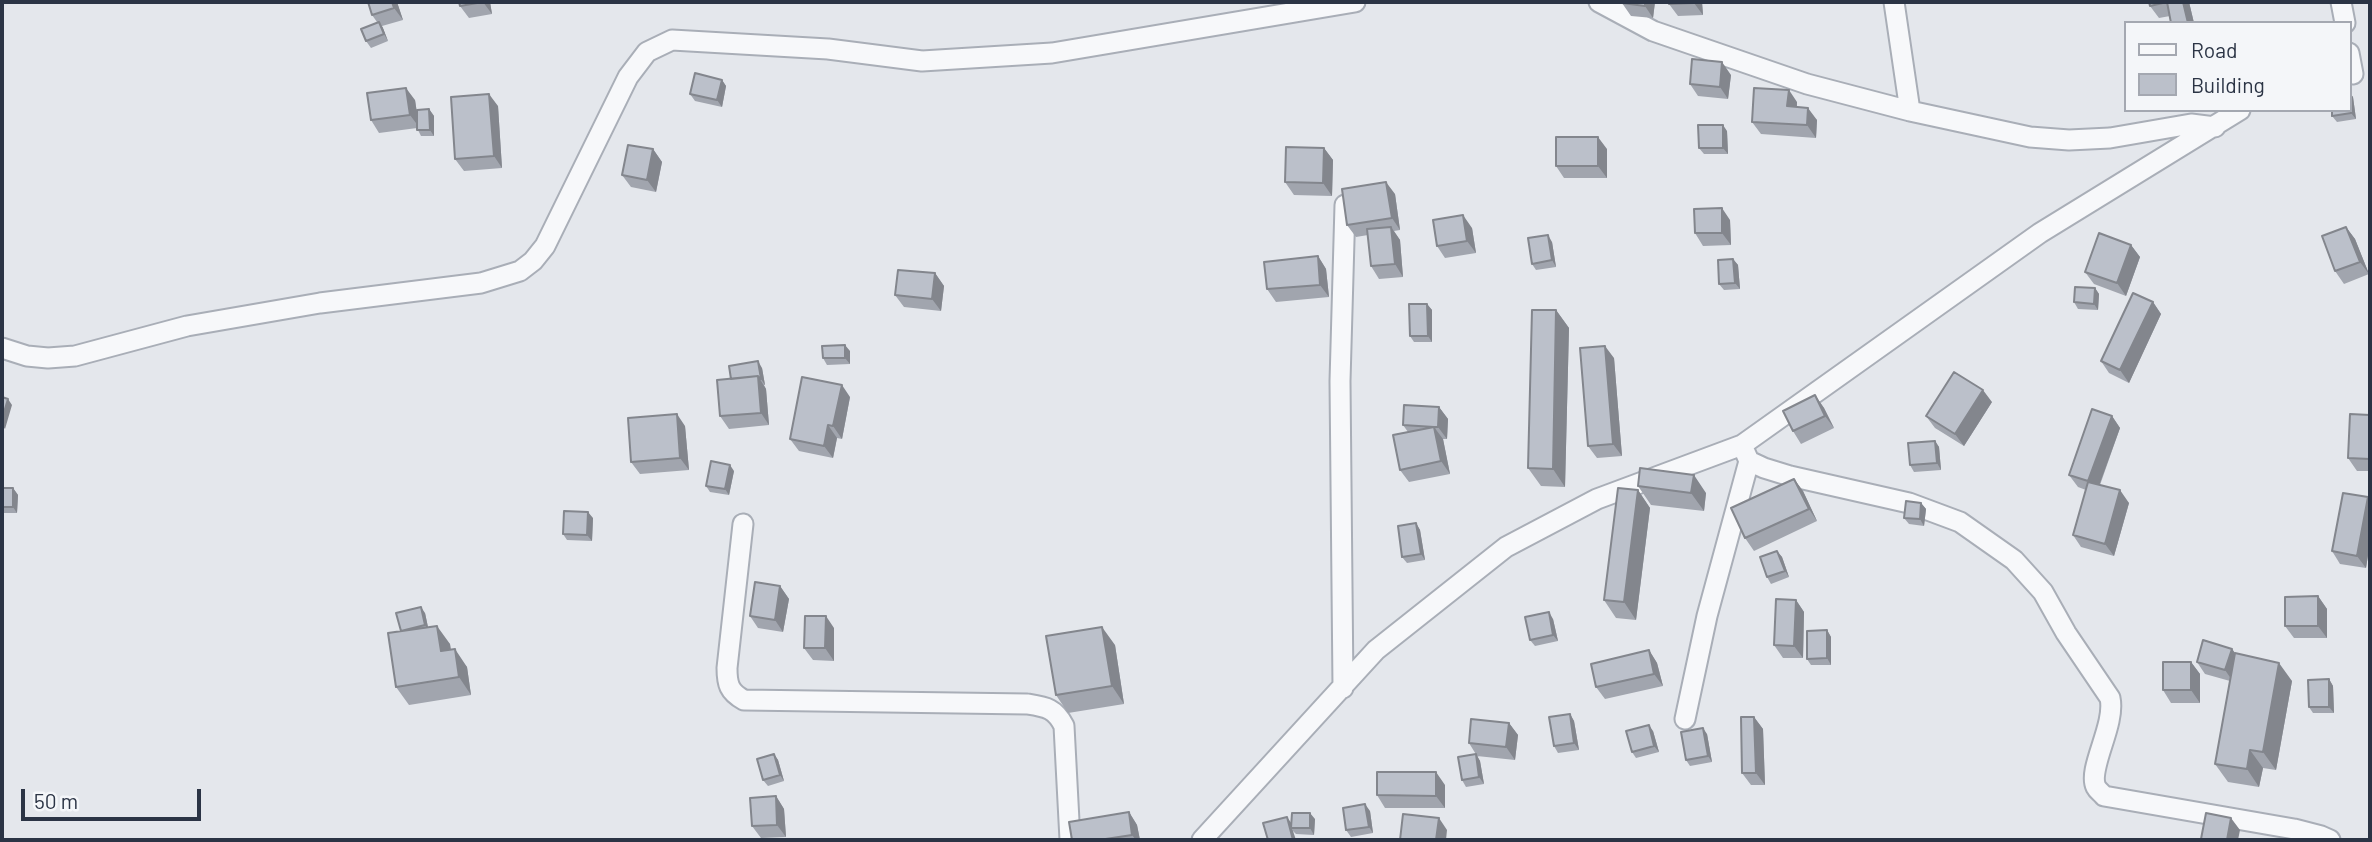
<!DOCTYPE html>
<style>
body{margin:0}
#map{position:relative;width:2372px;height:842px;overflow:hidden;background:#e4e7ec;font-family:Barlow,sans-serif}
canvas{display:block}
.frame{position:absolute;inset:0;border:4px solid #2b3445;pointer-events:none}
.legend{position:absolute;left:2124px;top:21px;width:228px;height:91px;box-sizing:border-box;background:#f4f6f9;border:2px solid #a4a8b1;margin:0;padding:9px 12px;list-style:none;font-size:21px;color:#2b3445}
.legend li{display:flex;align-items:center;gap:14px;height:35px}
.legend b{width:35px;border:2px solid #a4a8b1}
.scale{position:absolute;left:21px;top:789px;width:180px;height:32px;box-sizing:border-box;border:4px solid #2b3445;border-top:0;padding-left:9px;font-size:21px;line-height:24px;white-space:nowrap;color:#2b3445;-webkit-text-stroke:5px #f4f6f9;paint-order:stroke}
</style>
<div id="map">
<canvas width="2372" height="842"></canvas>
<div class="frame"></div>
<ul class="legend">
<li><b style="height:9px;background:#f7f8fa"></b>Road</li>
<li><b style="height:19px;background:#bbc0ca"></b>Building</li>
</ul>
<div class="scale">50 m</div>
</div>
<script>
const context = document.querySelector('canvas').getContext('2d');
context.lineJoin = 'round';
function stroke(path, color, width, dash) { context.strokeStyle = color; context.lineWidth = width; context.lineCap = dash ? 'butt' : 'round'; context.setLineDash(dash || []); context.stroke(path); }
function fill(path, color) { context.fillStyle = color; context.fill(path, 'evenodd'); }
const minor = new Path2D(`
 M1599 2 1653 31 1807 84 1910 111 2030 137 2069 140 2110 138 2191 124 2215 127
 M1894 2 1910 111
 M2341 2 2345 23
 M2349 53 2353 74
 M2 348 27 356 48 358 75 356 187 326 320 303 481 283 520 271 533 261 545 246 628 77 647 52 672 40 828 49 922 61 1052 53 1355 2
 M1742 445 1749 461 1764 468 1790 476 1909 503 1960 522 2014 560 2043 592 2066 633 2110 698C2116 725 2087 769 2096 787 2098 791 2102 793 2104 796L2294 829 2321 836 2330 840
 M743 524 727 668C727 684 729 692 744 700L1027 704C1046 707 1055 708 1064 726L1070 840
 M1343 688 1340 381 1345 205
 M1685 719 1707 616 1749 461
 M1202 840 1376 650 1506 547 1597 499 1742 445 2040 233 2240 110`);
const wall = new Path2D(`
 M368 2H397L403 20 382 26 388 41 371 48 366 41 377 22 372 15Z
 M459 2H490L492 14 469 18 460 6Z
 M1655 2 1653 18 1631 16 1622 3Z
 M1702 2 1703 15 1678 16 1669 4Z
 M2149 2H2189L2194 23H2171L2170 16 2159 18 2150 6Z
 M1731 75 1728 99 1698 96 1690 84Z
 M722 80 726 86 722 107 695 101 690 94Z
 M2349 92 2353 97 2356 119 2337 122 2332 116Z
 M415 100 417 113 429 109 434 116V136H421L417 128 379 133 371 120Z
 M1797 102V107L1817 120 1816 138 1761 134 1752 122Z
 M498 106 502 168 464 171 455 159Z
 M1727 131 1728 154H1704L1699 148Z
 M1324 148 1333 160 1332 196 1294 195 1285 182Z
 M653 149 662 162 656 192 631 187 622 175Z
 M1607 149V178H1564L1556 166Z
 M1395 194 1400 230 1394 231 1400 240 1403 277 1379 279 1371 266 1368 235 1356 237 1347 225Z
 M1730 220 1731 245 1703 246 1695 233Z
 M2346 227 2355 239 2369 274 2344 284 2335 271Z
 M1472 228 1476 253 1445 258 1437 246Z
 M1552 242 1556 267 1536 270 1532 264Z
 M2131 245 2140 257 2126 296 2094 284 2085 272Z
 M1318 256 1326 269 1329 297 1276 302 1267 289Z
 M1733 259 1738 265 1740 289 1724 290 1719 284Z
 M935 273 944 286 941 311 904 307 895 295Z
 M2095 288 2099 294 2098 310 2078 309 2074 302Z
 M2153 302 2161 314 2129 383 2109 373 2101 361Z
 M1427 304 1432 310V342H1414L1410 336Z
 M1556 310 1569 328 1565 487 1541 486 1528 468Z
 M850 351V364L827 365 823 358Z
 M1614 358 1622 456 1597 458 1588 446Z
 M762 368 765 385H764L766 389 769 425 729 429 720 416 731 379Z
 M1815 395 1824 408 1834 428 1801 444 1793 431Z
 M850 397 842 439 837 438 833 458 799 451 790 439Z
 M1992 402 1964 446 1935 428 1926 416Z
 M1439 407 1448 419 1447 439H1443L1450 474 1409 482 1400 470 1408 432 1403 425Z
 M2370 415V471H2357L2348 458Z
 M2112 416 2120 428 2100 485 2129 503 2114 556 2081 547 2073 535 2086 490 2078 487 2069 475Z
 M685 426 689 470 640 474 631 462Z
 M1935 441 1939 447 1941 470 1914 472 1910 465Z
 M734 471 729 495 710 492 706 486Z
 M1794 479 1803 491 1817 521 1754 551 1745 538Z
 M1638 486 1706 493 1704 511 1651 505Z
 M2 488H13L18 495 17 513H4L2 510Z
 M1638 490 1650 508 1636 620 1616 618 1604 600Z
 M2368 497 2370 501V543L2366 568 2340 564 2332 551Z
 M1921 503 1926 509 1924 526 1909 524 1904 518Z
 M593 518 592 541 567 540 563 534Z
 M1416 523 1420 530 1425 560 1407 563 1402 557Z
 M1777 551 1782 557 1789 577 1771 584 1767 577Z
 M780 586 789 599 783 632 758 628 750 616Z
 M2318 596 2327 609V638H2294L2285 626Z
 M1796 600 1804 612 1803 658H1783L1774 645Z
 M425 613 428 627 450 644 451 650 467 667 471 695 409 705 396 687 401 631Z
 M1553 619 1558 641 1535 646 1530 640Z
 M834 628V661L813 660 804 648Z
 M1827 630 1831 637V665H1811L1807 659Z
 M1115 645 1124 704 1068 713 1056 695Z
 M2232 649 2235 653 2292 681 2276 770 2263 768 2259 787 2228 782 2215 764 2230 681 2205 674 2197 662Z
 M1649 650 1657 663 1663 686 1605 699 1596 687Z
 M2191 662 2200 674V703H2171L2163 690Z
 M2329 679 2333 686 2334 713H2313L2309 707Z
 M1570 714 1574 721 1579 750 1558 753 1554 746Z
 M1754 717 1763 729 1765 785H1751L1742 773Z
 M1509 723 1518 735 1515 760 1477 756 1469 743Z
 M1653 731 1659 752 1636 758 1632 752Z
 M1707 734 1712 762 1690 766 1686 760Z
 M774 754 778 760 784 781 768 786 763 780Z
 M1476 754 1480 761 1484 784 1466 787 1462 780Z
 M1445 785V808H1385L1377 795Z
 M776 796 784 809 786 837 761 838 752 826Z
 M1370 811 1373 833 1351 837 1346 830Z
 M1129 812 1137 825 1140 840H1072Z
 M1315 819 1314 835 1296 834 1293 831 1268 840 1291 823Z`);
const shadedWall = new Path2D(`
 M392 2H397L403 20 394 8Z
 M483 2H490L492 14Z
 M1645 2H1655L1653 18 1645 6Z
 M1694 2H1702L1703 15 1694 3Z
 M2183 2H2189L2194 23H2188Z
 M379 22 383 28 388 41 384 34Z
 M1722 62 1731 75 1728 99 1720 87Z
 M722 80 726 86 722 107 717 100Z
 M406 88 415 100 419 127 410 115Z
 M1789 90 1797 102 1796 119 1787 106Z
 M2349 92 2353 97 2356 119 2351 113Z
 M489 94 498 106 502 168 494 156Z
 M1808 108 1817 120 1816 138 1807 125Z
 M429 109 434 116V136L430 130Z
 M1723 125 1727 131 1728 154 1723 148Z
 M1598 137 1607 149V178L1598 166Z
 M1324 148 1333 160 1332 196 1323 183Z
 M653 149 662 162 656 192 647 180Z
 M1386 182 1395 194 1400 230 1392 218Z
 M1722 208 1730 220 1731 245 1722 233Z
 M1463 215 1472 228 1476 253 1467 241Z
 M1391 227 1400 240 1403 277 1395 264Z
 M2346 227 2355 239 2369 274 2360 262Z
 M1548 235 1552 242 1556 267 1552 260Z
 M2131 245 2140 257 2126 296 2117 283Z
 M1318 256 1326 269 1329 297 1320 285Z
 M1733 259 1738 265 1740 289 1735 283Z
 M935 273 944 286 941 311 932 299Z
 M2095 288 2099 294 2098 310 2094 304Z
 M2153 302 2161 314 2129 383 2120 370Z
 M1427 304 1432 310V342L1428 336Z
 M1556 310 1569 328 1565 487 1553 469Z
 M845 345 850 351V364L845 358Z
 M1605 346 1614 358 1622 456 1613 444Z
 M758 361 762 368 765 385 761 379Z
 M758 376 766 389 769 425 761 413Z
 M842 385 850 397 842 439 833 426Z
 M1983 390 1992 402 1964 446 1955 434Z
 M1815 395 1824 408 1834 428 1825 416Z
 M8 399 12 405 5 429 2 425V419Z
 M1439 407 1448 419 1447 439 1438 427Z
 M677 414 685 426 689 470 680 458Z
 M2112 416 2120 428 2096 494 2088 481Z
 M828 425 837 438 833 458 824 446Z
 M1434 427 1443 439 1450 474 1441 461Z
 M1935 441 1939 447 1941 470 1937 463Z
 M730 465 734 471 729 495 725 489Z
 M1694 475 1706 493 1704 511 1691 493Z
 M1794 479 1803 491 1817 521 1809 509Z
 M13 488 18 495 17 513 13 507Z
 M1638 490 1650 508 1636 620 1624 602Z
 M2120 490 2129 503 2114 556 2105 544Z
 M2368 497 2370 501V543L2366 568 2357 556Z
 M1921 503 1926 509 1924 526 1920 519Z
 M588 512 593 518 592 541 587 535Z
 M1416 523 1420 530 1425 560 1421 554Z
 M1777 551 1782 557 1789 577 1785 571Z
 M780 586 789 599 783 632 775 620Z
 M2318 596 2327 609V638L2318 626Z
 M1796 600 1804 612 1803 658 1794 646Z
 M421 607 425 613 429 632 425 625Z
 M1549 612 1553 619 1558 641 1553 635Z
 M826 616 834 628V661L825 648Z
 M437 626 450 644 453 669 441 651Z
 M1102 627 1115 645 1124 704 1112 686Z
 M1827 630 1831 637V665L1827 658Z
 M455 649 467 667 471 695 459 677Z
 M2232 649 2241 661 2234 683 2225 670Z
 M1649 650 1657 663 1663 686 1654 674Z
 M2191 662 2200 674V703L2191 690Z
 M2279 663 2292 681 2276 770 2263 752Z
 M2329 679 2333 686 2334 713 2329 707Z
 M1570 714 1574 721 1579 750 1574 743Z
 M1754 717 1763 729 1765 785 1756 773Z
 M1509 723 1518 735 1515 760 1506 747Z
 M1649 725 1653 731 1659 752 1654 746Z
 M1703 728 1707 734 1712 762 1708 756Z
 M2250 750 2263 768 2259 787 2247 769Z
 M774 754 778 760 784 781 780 775Z
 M1476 754 1480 761 1484 784 1479 777Z
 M1436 772 1445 785V808L1436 796Z
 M776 796 784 809 786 837 777 825Z
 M1365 804 1370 811 1373 833 1369 827Z
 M1129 812 1137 825 1140 840H1136L1132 835Z
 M1310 813 1315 819 1314 835 1310 828Z
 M1287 817 1292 824 1291 828 1293 831 1296 840H1293Z
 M1439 818 1447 830 1446 840H1436Z
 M2231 818 2240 830 2238 840H2227Z`);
const building = new Path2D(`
 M368 2H392L394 8 372 15Z
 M459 2H483L460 6Z
 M1622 2H1645V6L1622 3Z
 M1669 2H1694V3L1669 4Z
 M2149 2H2183L2188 23H2171L2167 2 2150 6Z
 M379 22 384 34 366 41 361 29Z
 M1692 59 1722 62 1720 87 1690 84Z
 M695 73 722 80 717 100 690 94Z
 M406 88 410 115 371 120 367 93Z
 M1754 88 1789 90 1787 106 1808 108 1807 125 1752 122Z
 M489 94 494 156 455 159 451 97Z
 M2349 96 2351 113 2332 116V110H2349Z
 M429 109 430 130H417V110Z
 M1698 125H1723V148H1699Z
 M1556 137H1598V166H1556Z
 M628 145 653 149 647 180 622 175Z
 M1286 147 1324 148 1323 183 1285 182Z
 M1386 182 1392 218 1347 225 1342 189Z
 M1722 208V233H1695L1694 209Z
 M1463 215 1467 241 1437 246 1433 220Z
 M1391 227 1395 264 1371 266 1367 229Z
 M2346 227 2360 262 2335 271 2322 236Z
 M2099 233 2131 245 2117 283 2085 272Z
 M1548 235 1552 260 1532 264 1528 238Z
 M1318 256 1320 285 1267 289 1264 262Z
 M1733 259 1735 283 1719 284 1718 260Z
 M898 270 935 273 932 299 895 295Z
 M2075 287 2095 288 2094 304 2074 302Z
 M2133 293 2153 302 2120 370 2101 361Z
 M1409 304H1427L1428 336H1410Z
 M1532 310H1556L1553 469 1528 468Z
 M845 345V358H823L822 346Z
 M1605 346 1613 444 1588 446 1580 348Z
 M758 361 761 379H760L758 376 731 379 729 366Z
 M1954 372 1983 390 1955 434 1926 416Z
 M758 376 761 413 720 416 717 380Z
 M802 377 842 385 833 426 828 425 824 446 790 439Z
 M1815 395 1825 416 1793 431 1783 411Z
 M2 397 8 399 2 419Z
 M1404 405 1439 407 1438 427H1434L1441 461 1400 470 1393 435 1434 427 1403 425Z
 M2092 409 2112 416 2088 481 2069 475Z
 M677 414 680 458 631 462 628 418Z
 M2350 414 2370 415V459L2348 458Z
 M1935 441 1937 463 1910 465 1908 443Z
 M711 461 730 465 725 489 706 486Z
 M1640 468 1694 475 1691 493 1638 486Z
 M1794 479 1809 509 1745 538 1731 508Z
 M2088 482 2120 490 2105 544 2073 535Z
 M2 488H13V507H2Z
 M1618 488 1638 490 1624 602 1604 600Z
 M2343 493 2368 497 2357 556 2332 551Z
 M1906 501 1921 503 1920 519 1904 518Z
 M564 511 588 512 587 535 563 534Z
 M1416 523 1421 554 1402 557 1398 526Z
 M1777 551 1785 571 1767 577 1760 557Z
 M755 582 780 586 775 620 750 616Z
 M2318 596V626H2285V597Z
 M1776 599 1796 600 1794 646 1774 645Z
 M421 607 425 625 401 631 396 613Z
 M1549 612 1553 635 1530 640 1525 617Z
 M805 616H826L825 648H804Z
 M437 626 441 651 455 649 459 677 396 687 388 633Z
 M1102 627 1112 686 1056 695 1046 636Z
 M1827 630V658L1807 659V631Z
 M2203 640 2232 649 2225 670 2197 662Z
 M1649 650 1654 674 1596 687 1591 664Z
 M2235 653 2279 663 2263 752 2250 750 2247 769 2215 764Z
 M2163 662H2191V690H2163Z
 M2329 679V707H2309L2308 680Z
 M1570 714 1574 743 1554 746 1549 717Z
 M1741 717H1754L1756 773H1742Z
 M1471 719 1509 723 1506 747 1469 743Z
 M1649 725 1654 746 1632 752 1626 731Z
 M1703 728 1708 756 1686 760 1681 732Z
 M774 754 780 775 763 780 757 759Z
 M1476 754 1479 777 1462 780 1458 757Z
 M1377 772H1436V796L1377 795Z
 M776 796 777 825 752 826 750 798Z
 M1365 804 1369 827 1346 830 1343 808Z
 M1129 812 1132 835 1099 840H1072L1069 822Z
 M1292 813H1310V828H1291Z
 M2206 813 2231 818 2227 840H2208L2201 839Z
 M1403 814 1439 818 1436 840H1400Z
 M1287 817 1293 840H1268L1263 823Z`);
stroke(minor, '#a9aeb7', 23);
stroke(minor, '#f7f8fa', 19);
fill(wall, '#a1a5ae');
fill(shadedWall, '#83868d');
fill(building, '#bbc0ca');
stroke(building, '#83868d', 2);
</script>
